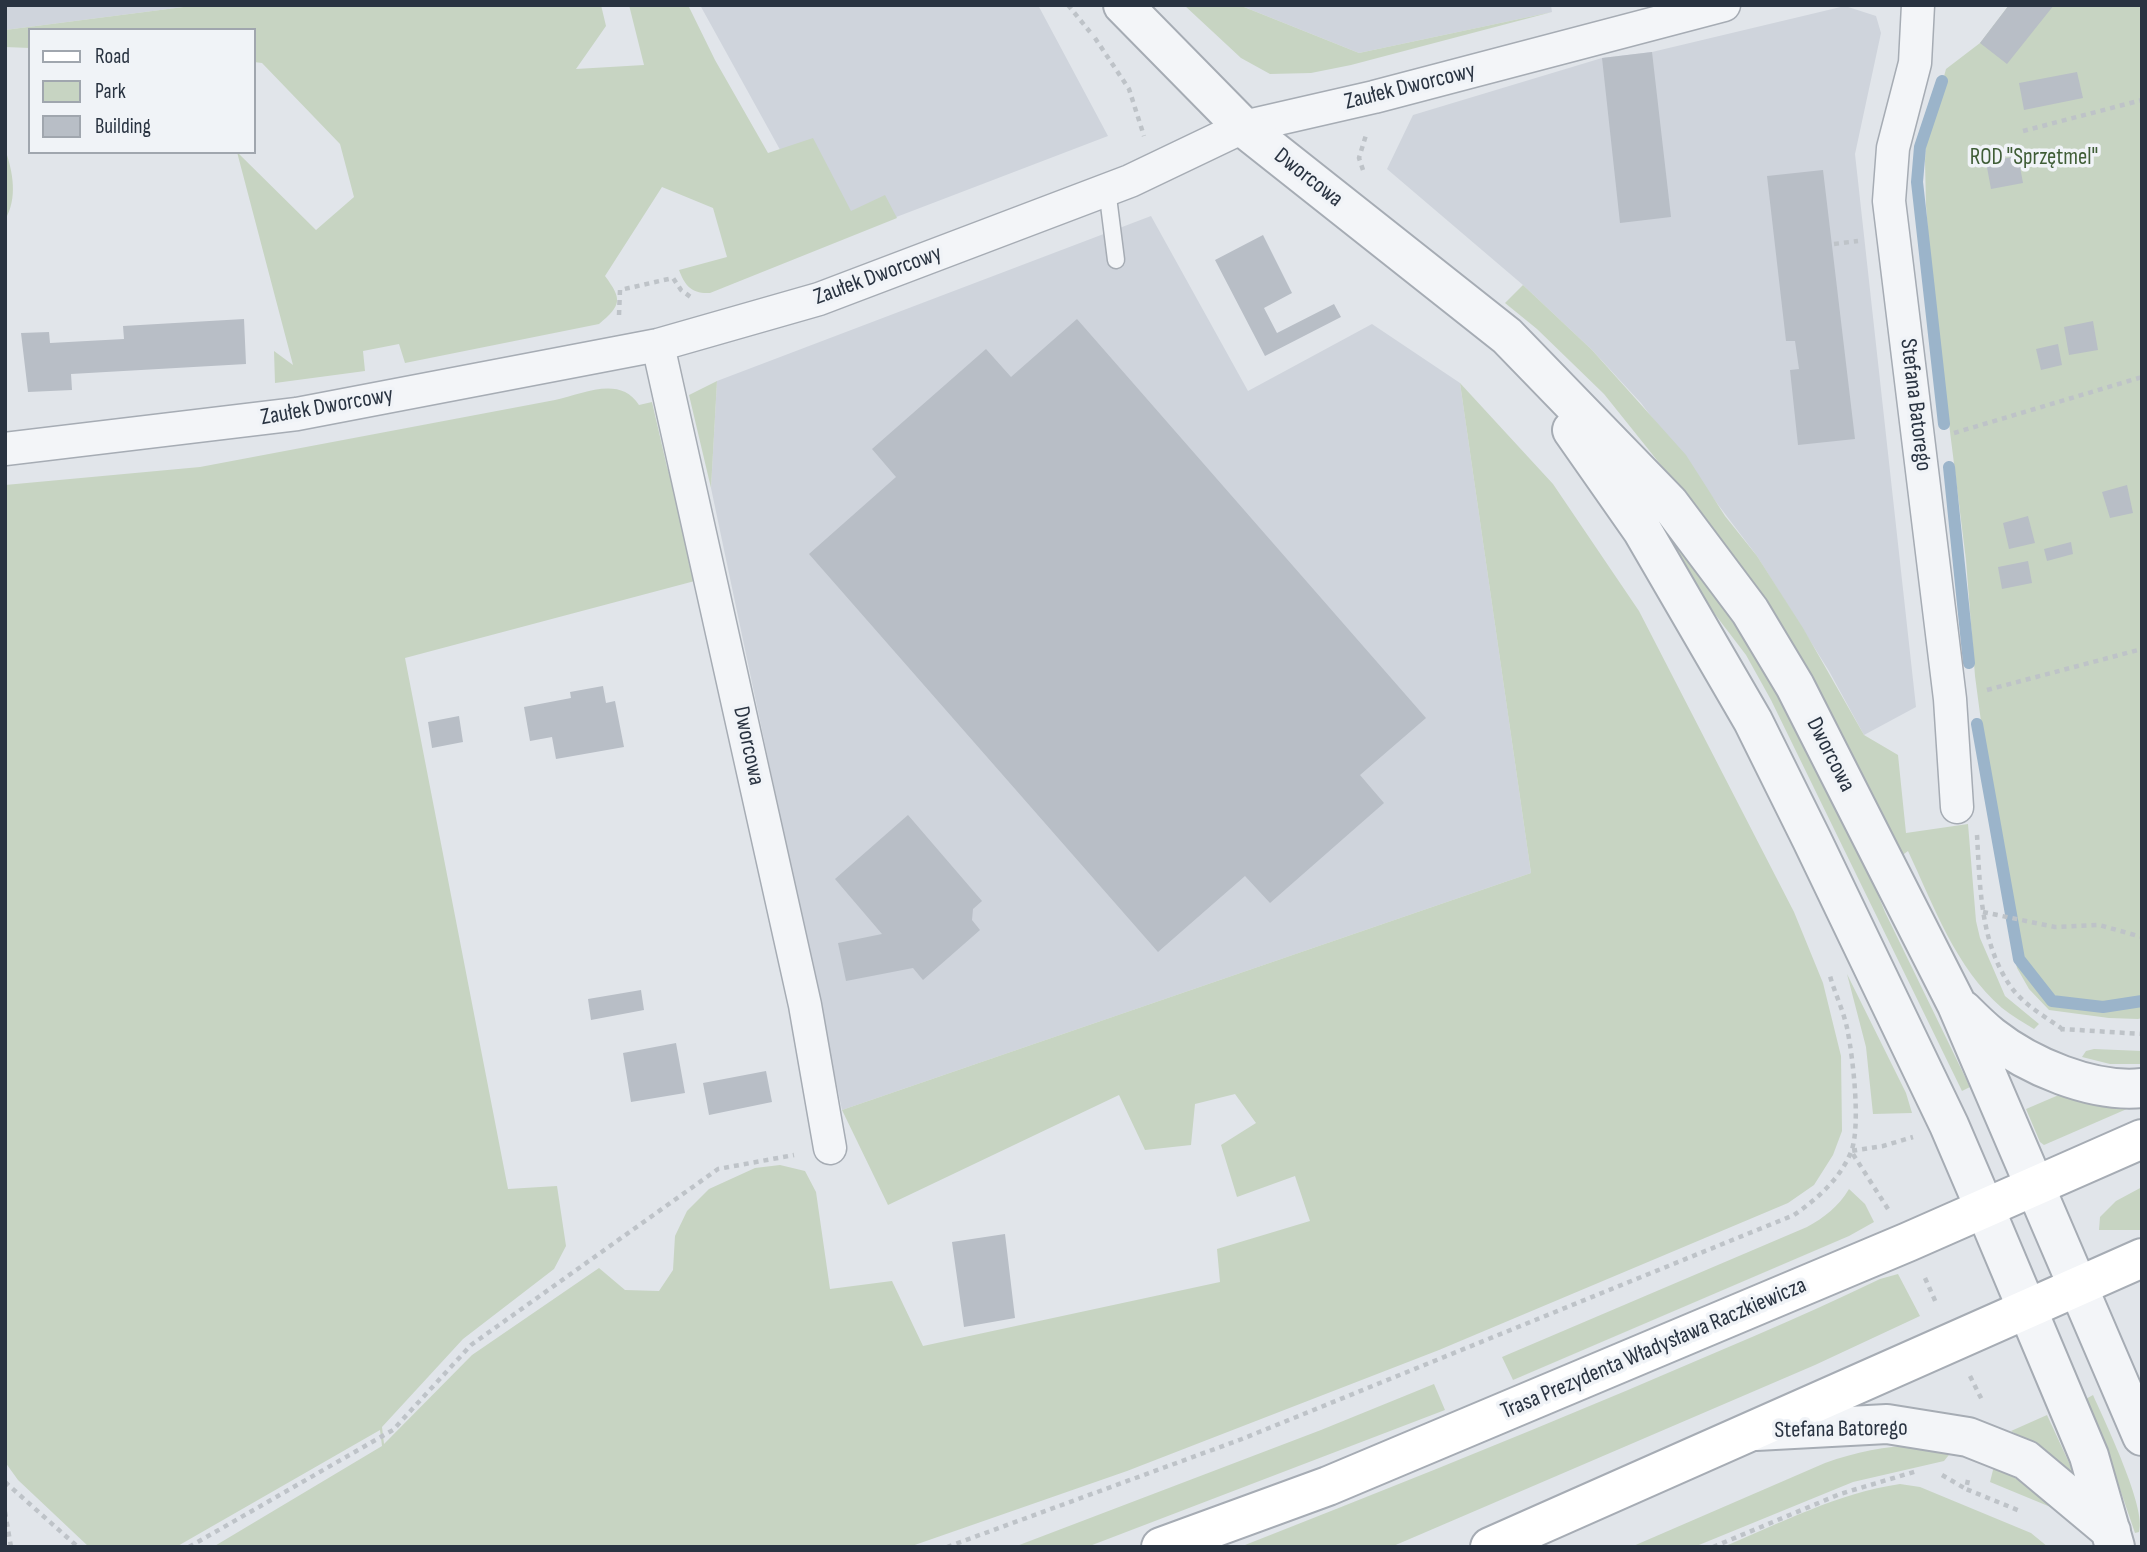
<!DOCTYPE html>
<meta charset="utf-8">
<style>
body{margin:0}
#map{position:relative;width:2147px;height:1552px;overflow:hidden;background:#e1e5ea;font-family:"Sofia Sans Condensed",sans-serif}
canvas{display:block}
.frame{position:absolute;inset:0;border:7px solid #293341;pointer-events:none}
.legend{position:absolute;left:28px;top:28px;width:228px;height:126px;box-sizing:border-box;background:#f0f3f7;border:2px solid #a0a6ae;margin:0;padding:9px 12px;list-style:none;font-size:21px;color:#293341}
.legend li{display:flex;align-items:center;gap:14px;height:35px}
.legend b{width:35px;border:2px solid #a0a6ae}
</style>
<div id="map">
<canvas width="2147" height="1552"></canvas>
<div class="frame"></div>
<ul class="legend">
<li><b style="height:9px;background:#fff"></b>Road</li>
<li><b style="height:19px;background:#c7d4c2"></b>Park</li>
<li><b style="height:19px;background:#b8bec6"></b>Building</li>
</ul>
</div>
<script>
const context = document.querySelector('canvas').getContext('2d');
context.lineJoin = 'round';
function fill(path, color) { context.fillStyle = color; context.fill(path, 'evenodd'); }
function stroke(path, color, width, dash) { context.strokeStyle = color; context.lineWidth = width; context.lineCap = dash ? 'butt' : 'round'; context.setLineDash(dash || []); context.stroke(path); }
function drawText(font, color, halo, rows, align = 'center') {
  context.font = font + ' "Sofia Sans Condensed",sans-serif'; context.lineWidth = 7; context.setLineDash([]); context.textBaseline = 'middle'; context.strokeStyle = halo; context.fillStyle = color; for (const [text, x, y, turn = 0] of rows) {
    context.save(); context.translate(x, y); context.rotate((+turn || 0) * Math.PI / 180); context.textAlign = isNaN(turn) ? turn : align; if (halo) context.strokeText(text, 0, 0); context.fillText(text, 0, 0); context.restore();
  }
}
const built = new Path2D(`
 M5 5H199L5 30Z
 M700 5H1038L1108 136 831 242Z
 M1239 5H1551L1552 12 1359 53Z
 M1845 6 1876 16 1881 33 1855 154 1916 707 1864 735 1829 671 1757 556 1641 403 1592 350 1523 285 1387 169 1413 115 1602 58 1652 52Z
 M1151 216 1248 391 1372 324 1460 383 1531 873 842 1110 711 488 717 381Z`);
const green = new Path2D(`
 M199 5H601L606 26 576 69 644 65 629 5H688L715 60 768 153 813 138 851 211 885 195 897 218 710 293C692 294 685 286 679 270L727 257 713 208 662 187 605 276C622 299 622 305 599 324L405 363 399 344 363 351 365 371 275 383 274 351 293 365 237 152 316 230 354 197 340 144 262 63 254 62V30H30V48L5 47V30Z
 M1184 5H1239L1359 53 1552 12 1351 65 1311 73 1270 74 1241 58Z
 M2009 5H2142V1018L2138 1019 2109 1018 2049 1010 2029 989 2017 968 2008 926 1975 676 1966 560 1932 287 1926 205 1925 161 1926 143 1946 69 1980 43Z
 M5 149C13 172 18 198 5 220Z
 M1523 285 1592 350 1686 455 1725 516 1757 556 1803 628 1864 735 1898 755 1906 833 1968 824 1976 921 1980 938 2005 996 2039 1024 2034 1029C2024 1023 2012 1016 2002 1008 1955 967 1934 906 1908 851L1897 859 1803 668 1729 550 1604 394 1537 329 1505 303Z
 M717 381 711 488 689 395Z
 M1460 383 1553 484 1639 611 1794 912 1823 983 1841 1056 1842 1131 1833 1155 1814 1185 1788 1203 1439 1350 1127 1471 909 1547H213L382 1446 380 1430 176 1547H89L18 1480 5 1462V485L200 467 555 400C583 394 620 375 639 405L652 402 667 467 706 578 405 658 508 1189 557 1186 566 1246 554 1269 463 1339 382 1427 384 1444 472 1355 599 1268 625 1290 659 1291 673 1270 675 1236 687 1211 709 1189 755 1168 780 1165 805 1171 816 1192 830 1289 892 1281 923 1346 1220 1282 1217 1249 1310 1221 1295 1176 1237 1197 1221 1145 1256 1123 1235 1094 1195 1104 1191 1145 1145 1150 1119 1095 888 1205 842 1110 1531 873Z
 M1595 433 1761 658 1853 833 1885 912 1970 1087 1962 1091 1771 700 1746 655 1695 588Z
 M1847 974 1906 1093 1912 1113 1873 1114 1866 1047Z
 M2094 1049 2142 1051V1064H2110L2082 1057 2086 1051Z
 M2061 1094 2136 1105 2044 1145 2040 1142 2026 1109Z
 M2142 1187V1230H2099L2100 1217 2116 1201Z
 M1849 1189 1865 1204 1874 1222 1849 1236 1513 1380 1502 1357 1807 1227C1825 1217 1838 1207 1849 1189Z
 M1898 1274 1920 1316 1815 1365 1391 1547H1240C1370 1496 1499 1444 1628 1390 1712 1354 1797 1319 1880 1279Z
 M1434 1384 1445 1410 1087 1547H1014L1321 1430Z
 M2093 1395C2104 1420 2147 1508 2139 1532L2135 1533 2110 1460 2084 1400Z
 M2047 1415 2072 1469 2069 1471 2039 1448 2011 1431Z
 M1918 1445 1952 1451 1944 1461 1853 1482 1694 1547H1631L1825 1463C1856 1452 1885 1446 1918 1445Z
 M1994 1466 2024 1483 2053 1505V1508L1990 1482Z
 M1900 1484 1920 1487 2031 1533 2048 1547H1723C1781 1523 1838 1493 1900 1484Z`);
const stream = new Path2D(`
 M1942 81 1920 147 1917 182 1944 424
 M1949 467 1969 663
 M1977 724 2019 959 2052 1001 2103 1007 2142 1001`);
const building = new Path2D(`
 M2009 5H2054L2007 64 1980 43Z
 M1652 52 1671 217 1620 223 1602 58Z
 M2077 72 2083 98 2024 110 2019 83Z
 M2018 156 2023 183 1991 189 1986 162Z
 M1823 170 1855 439 1798 445 1790 370 1799 369 1795 341H1786L1767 176Z
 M1263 235 1292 293 1264 308 1277 333 1334 304 1341 317 1265 356 1215 260Z
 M244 319 246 364 71 374 72 390 28 392 21 333 49 332 50 343 124 339 123 326Z
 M1077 319 1426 718 1360 775 1384 803 1270 903 1245 876 1158 952 809 554 896 477 872 449 986 349 1011 377Z
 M2093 321 2098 350 2069 355 2064 327Z
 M2058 344 2062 365 2041 370 2036 349Z
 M2127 485 2133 513 2110 518 2102 492Z
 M2028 516 2035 543 2009 549 2003 523Z
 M2071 542 2073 554 2047 561 2044 549Z
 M2028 561 2032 583 2002 589 1998 567Z
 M603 686 606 703 615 701 624 747 556 759 552 737 530 741 524 707 571 698 570 692Z
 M459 716 463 742 432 748 428 722Z
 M908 815 982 901 973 909 972 920 980 930 923 980 913 968 846 981 838 943 882 934 835 879Z
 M641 990 644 1010 591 1020 588 999Z
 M676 1043 685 1093 631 1102 623 1053Z
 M766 1071 772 1102 709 1115 703 1083Z
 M1005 1234 1015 1318 964 1327 952 1242Z`);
const path = new Path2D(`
 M1068 5 1090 32
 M1095 38 1129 89 1144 136
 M2023 131 2142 100
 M1363 170 1359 158 1366 135
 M1834 244 1858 241
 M619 315 620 290 673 278 681 290 692 298
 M1954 433 2142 377
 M1987 690 2142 649
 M1977 835C1980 886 1980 943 2011 987 2023 1004 2044 1016 2061 1028
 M1983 912 2055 927 2099 925 2142 937
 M2060 1030 2062 1029 2142 1034
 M1888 1209 1851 1151 1883 1146 1913 1137
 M1925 1278 1937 1305
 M1970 1376 1982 1400
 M1942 1475 1966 1489
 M1968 1480 1966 1489 2020 1511
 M5 1482 78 1547
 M5 1512 11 1547
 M189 1547 393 1430 471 1345 718 1169 794 1155
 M947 1547 1242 1439 1794 1215C1817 1199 1840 1179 1851 1152 1861 1127 1853 1059 1848 1033 1845 1014 1835 994 1830 976
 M1713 1547 1840 1494 1917 1471`);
const service = new Path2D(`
 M1107 189 1116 260`);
const minor = new Path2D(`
 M1918 5 1915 63 1893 148 1889 201 1950 699 1957 807
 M658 345 805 1005 830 1148
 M5 449 297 414 658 345 819 299 1130 181 1243 127 1374 97 1724 5`);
const tertiary = new Path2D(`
 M1123 5 1243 127 1507 336 1669 503 1750 611 1795 686 1957 1005 2142 1436
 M1572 430 1642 530 1753 721 1812 840 1949 1125 1985 1209 2089 1456 2115 1547
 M1963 1010C1972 1019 1981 1028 1991 1036 2029 1066 2092 1093 2142 1088
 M1756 1431 1887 1424 1968 1437 2026 1460 2111 1531`);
const secondary = new Path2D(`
 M1161 1547 1328 1486 1908 1242 2142 1139
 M1490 1547 2142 1258`);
const streetNames = [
 ["Zaułek Dworcowy",1410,87,-14],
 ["Dworcowa",1308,178,38],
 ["Zaułek Dworcowy",878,276,-20],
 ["Stefana Batorego",1915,405,83],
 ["Zaułek Dworcowy",327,407,-10],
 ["Dworcowa",748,746,78],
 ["Dworcowa",1830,755,63],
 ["Trasa Prezydenta Władysława Raczkiewicza",1654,1349,-23],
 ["Stefana Batorego",1841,1430,-1]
];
const parkNames = [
 ["ROD \"Sprzętmel\"",2034,158]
];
fill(built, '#cfd4dc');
fill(green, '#c7d4c2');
stroke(stream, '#9bb4ca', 12);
fill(building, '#b8bec6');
stroke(service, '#a6acb4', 19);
stroke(minor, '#a6acb4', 35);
stroke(tertiary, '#a6acb4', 42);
stroke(secondary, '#a6acb4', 42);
stroke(path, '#bec3c8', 4.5, [5, 5]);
stroke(service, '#f3f5f8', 16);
stroke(minor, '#f3f5f8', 32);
stroke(tertiary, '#f3f5f8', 38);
stroke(secondary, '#fff', 38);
drawText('23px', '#293341', '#f0f3f7', streetNames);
drawText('23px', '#3f5d36', '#f0f3f7', parkNames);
</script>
